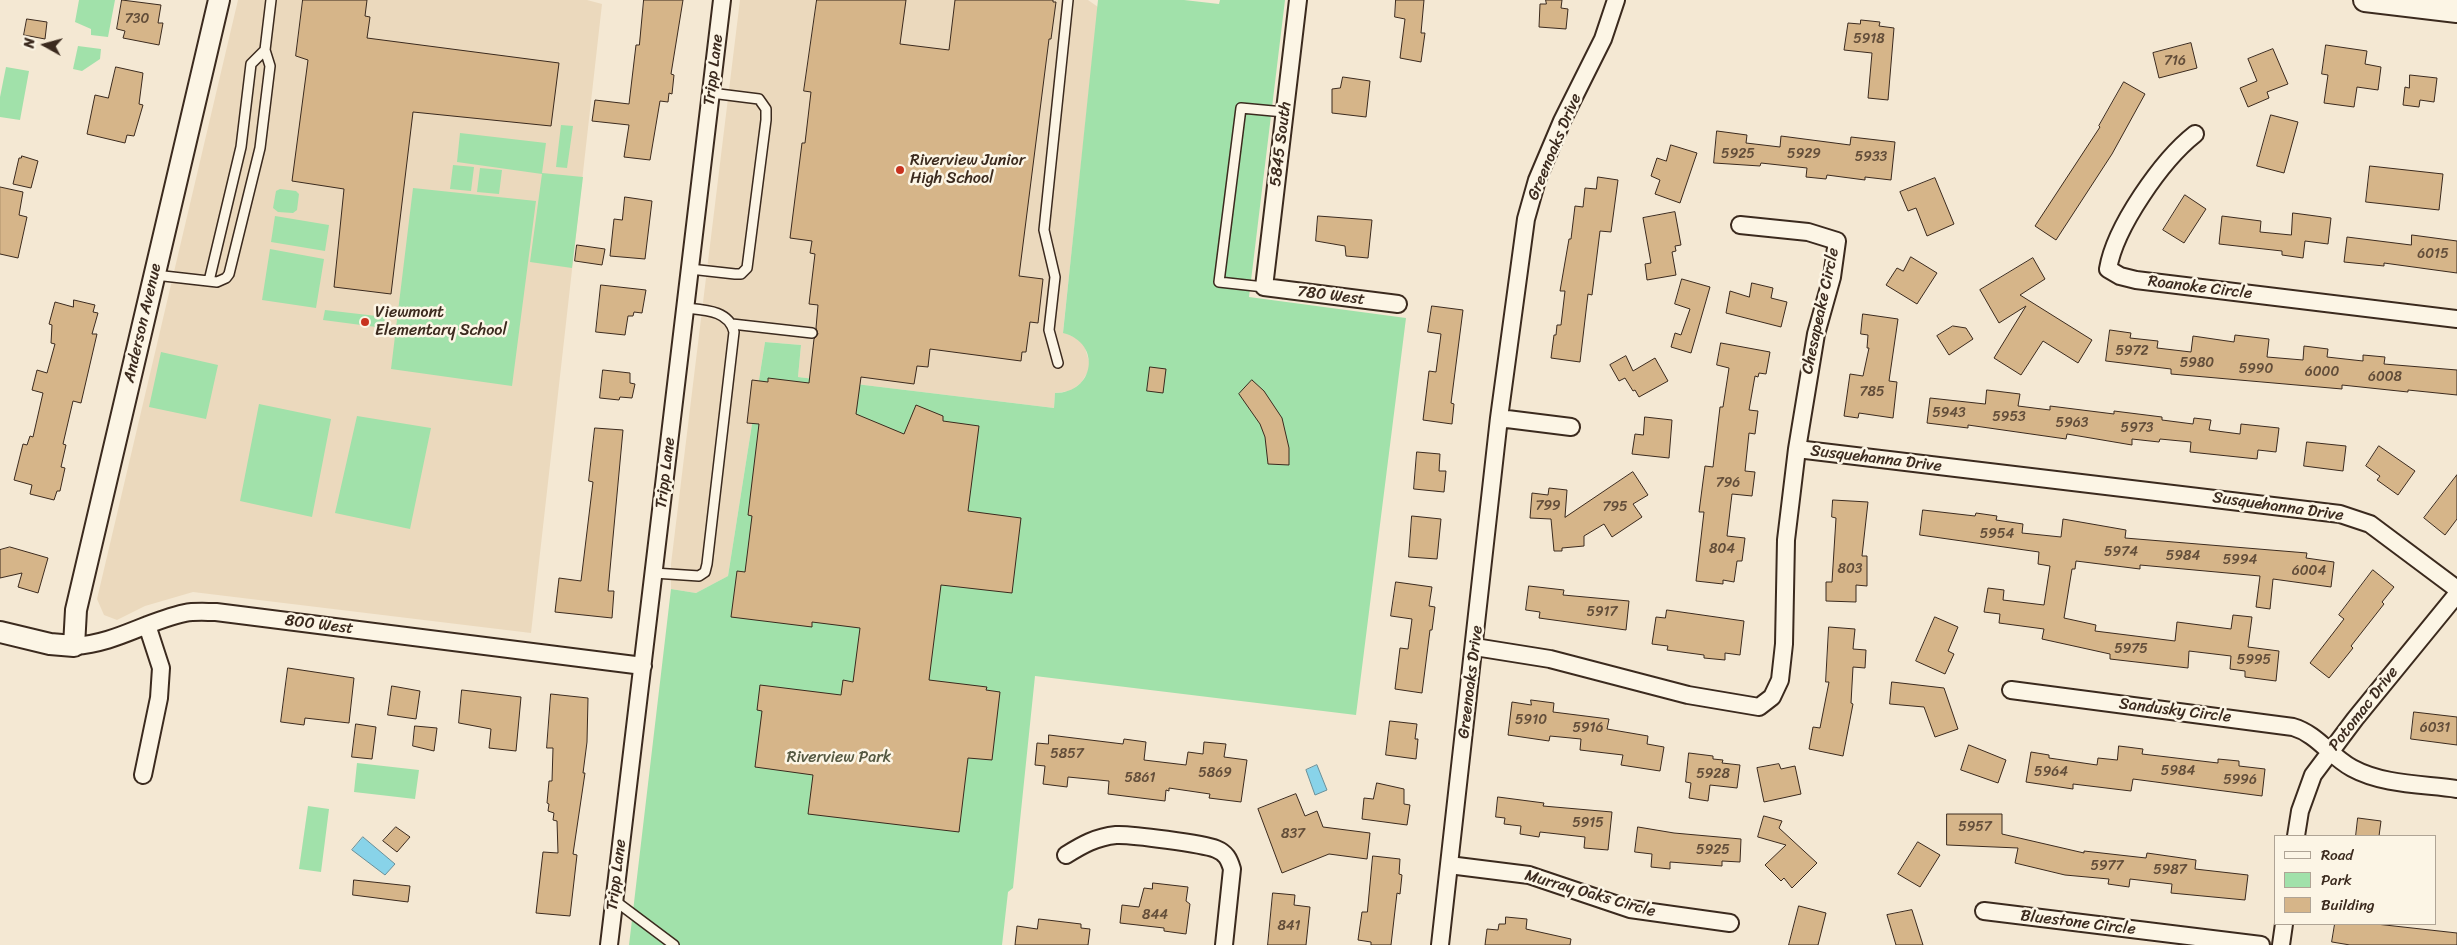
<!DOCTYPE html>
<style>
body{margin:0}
#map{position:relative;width:2457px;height:945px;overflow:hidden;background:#f4e8d3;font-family:Sriracha,sans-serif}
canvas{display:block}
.legend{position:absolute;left:2274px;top:835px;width:162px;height:90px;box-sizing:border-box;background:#fcf5e5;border:1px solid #afa495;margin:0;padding:6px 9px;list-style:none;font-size:15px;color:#3b2a1e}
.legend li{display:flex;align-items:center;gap:10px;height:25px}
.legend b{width:25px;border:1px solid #afa495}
.north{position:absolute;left:20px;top:20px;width:50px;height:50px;-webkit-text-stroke:4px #fcf5e5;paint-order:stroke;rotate:277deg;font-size:14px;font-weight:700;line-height:20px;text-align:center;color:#3b2a1e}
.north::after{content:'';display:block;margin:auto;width:18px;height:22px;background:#3b2a1e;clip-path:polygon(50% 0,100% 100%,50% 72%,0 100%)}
</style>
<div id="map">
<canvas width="2457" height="945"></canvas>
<ul class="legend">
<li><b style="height:6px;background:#fcf5e5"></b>Road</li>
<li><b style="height:14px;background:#a1e1aa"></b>Park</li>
<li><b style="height:14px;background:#d6b589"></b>Building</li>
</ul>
<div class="north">N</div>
</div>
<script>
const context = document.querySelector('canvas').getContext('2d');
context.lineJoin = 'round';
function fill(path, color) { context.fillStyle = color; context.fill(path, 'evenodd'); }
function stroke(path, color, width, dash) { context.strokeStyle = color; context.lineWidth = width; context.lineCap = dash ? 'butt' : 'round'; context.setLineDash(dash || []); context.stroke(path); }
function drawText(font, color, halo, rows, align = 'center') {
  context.font = font + ' Sriracha,sans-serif'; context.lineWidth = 5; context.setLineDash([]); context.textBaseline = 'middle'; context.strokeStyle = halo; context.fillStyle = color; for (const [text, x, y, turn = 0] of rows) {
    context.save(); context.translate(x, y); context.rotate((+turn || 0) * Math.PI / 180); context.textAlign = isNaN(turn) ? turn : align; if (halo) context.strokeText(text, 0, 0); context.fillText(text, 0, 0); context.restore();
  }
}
const built = new Path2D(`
 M238 0H587L602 4 531 633 193 592 145 606 117 620 104 615 97 599Z
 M740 0H1088L1098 7 1063 332 1078 339 1084 345 1089 361V370L1081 383 1070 391 1055 393 1054 408 798 377 801 345 765 342 728 576 696 593 671 589V564Z`);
const green = new Path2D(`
 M79 0H115L108 37 91 35V29L75 22Z
 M1098 0H1184L1219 4 1220 0H1285L1249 297 1406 318 1356 715 1035 676 1013 888 1008 892 1002 945H629L671 589 696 593 728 576 765 342 801 345 798 377 1054 408 1055 393C1095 393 1102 343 1063 333Z
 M78 46 101 49 100 59 82 71 73 69Z
 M6 67 29 71 20 120 0 117V97Z
 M561 125 573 126 567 168 556 167Z
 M460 133 546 143 542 173 583 177 572 268 530 262 542 174 457 162Z
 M453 165 474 167 471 191 450 189Z
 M480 168 502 170 499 194 477 192Z
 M413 188 536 201 512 386 391 369Z
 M280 189 296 191 299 194 297 210 293 213 278 212 273 208 276 191Z
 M275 216 329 225 325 251 271 242Z
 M270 249 324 259 316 308 262 300Z
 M325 310 385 317 384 328 323 320Z
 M161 352 218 365 206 419 149 407Z
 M259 404 331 419 312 517 240 501Z
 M357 416 431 428 410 529 335 513Z
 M357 763 419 770 415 799 354 792Z
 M308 806 329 809 321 872 299 869Z`);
const water = new Path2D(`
 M1317 765 1327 790 1315 795 1306 770Z
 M363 837 395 864 385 875 352 850Z`);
const building = new Path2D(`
 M122 0 161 5 158 23H163L159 45 123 38 125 31 117 29Z
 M303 0H367L365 16 370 17 367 38 559 63 551 126 413 112 391 294 334 287 344 189 292 181 308 60 296 56Z
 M644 0H683L671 74 674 75 672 94 669 93 668 102 660 101 650 160 624 157 629 125 592 121 595 100 629 104 636 45H639Z
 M817 0H906L900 44 949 50 955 0H1053V2H1056L1051 39H1049L1019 276 1043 279 1038 323 1030 322 1026 352H1022L1021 361 930 349 928 367 917 366 914 384 861 377 856 414 904 434 916 405 943 416V421L979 426 968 511 1021 518 1012 593 941 585 929 680 987 687 986 690 1000 692 992 760 968 758 959 832 808 814 813 775 755 767 762 711 757 710 760 685 841 695 843 680 853 682 860 628 812 622V627L731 617 737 571 745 572 752 516 748 515 759 424 747 423 752 380 768 382V378L809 383 814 339 818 334 816 328 818 305 809 304 815 254 810 253 812 241 790 238 802 143H805L811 92 804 91Z
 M1396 0H1424L1421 33H1425L1421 62 1400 58 1405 19 1395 17Z
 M1546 0H1562L1561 8 1568 9 1566 29 1539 27 1540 4H1546Z
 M27 19 47 22 45 39 24 35Z
 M1861 20 1880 22 1879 26 1894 28 1888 100 1868 98 1872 53 1844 50 1848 23 1860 24Z
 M2191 43 2197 68 2159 78 2153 53Z
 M2326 45 2367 51 2365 64 2381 67 2378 90 2357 87 2354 107 2324 103 2328 75 2322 74Z
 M2273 49 2288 84 2267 92 2269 98 2248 107 2240 88 2257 81 2248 59Z
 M116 67 143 73 139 104 143 105 134 136 127 135 125 143 87 134 95 95 108 98Z
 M2410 75 2437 78 2434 102 2420 100 2419 107 2403 105 2405 87 2409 88Z
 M1343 77 1370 81 1366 117 1332 113V89L1340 88Z
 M2124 82 2145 94 2112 154 2056 240 2035 226 2100 127 2099 126Z
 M2271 115 2298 122 2284 173 2257 166Z
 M1717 131 1747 135 1746 143 1780 147 1781 136 1850 145 1851 137 1895 142 1891 180 1865 177V180L1827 175 1826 179 1806 177 1807 168 1761 163 1760 166 1714 163Z
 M1671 145 1697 153 1680 203 1655 194 1660 180 1651 176 1657 158 1666 161Z
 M22 156 38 161 31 188 13 184 19 158H21Z
 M2370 166 2443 174 2439 210 2366 202Z
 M1598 177 1618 180 1611 232 1600 231 1592 295 1588 294 1580 362 1551 358 1554 335H1556L1557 325H1561L1565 291H1560L1569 239H1571L1575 206 1583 207 1585 188 1596 189Z
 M1935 178 1954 224 1927 236 1916 208 1908 211 1900 192Z
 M0 187 23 192 19 215 27 217 18 258 0 254Z
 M2185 195 2206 209 2184 243 2163 230Z
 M625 197 652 201 645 259 610 256 614 219 622 220Z
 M1675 212 1681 245 1675 246 1676 251 1672 252 1676 275 1647 280 1645 264 1651 263 1643 218Z
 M2293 213 2331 218 2328 244 2305 241 2303 258 2282 255V251L2219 244 2222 216 2261 221 2260 232 2291 235Z
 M1318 216 1372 220 1368 258 1346 256 1345 246 1316 241Z
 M2412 235 2457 241V273L2384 263V266L2344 262 2347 237 2411 245Z
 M577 245 605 249 602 265 575 261Z
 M1911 257 1937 273 1917 304 1886 285 1897 268 1903 271Z
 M2033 258 2045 279 2020 295 2092 340 2078 363 2043 341 2021 375 1994 358 2026 306 1999 323 1980 290Z
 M1682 279 1710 287 1691 353 1671 347 1675 333 1681 335 1690 309 1675 304Z
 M1752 283 1773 288 1771 298 1787 302 1781 327 1726 313 1730 291 1749 297Z
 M601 285 646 290 642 313 634 312 633 316H628L625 335 596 332Z
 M74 300 95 305 93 312 98 313 92 334H97L81 403 73 401 63 444 66 445 61 467 65 468 60 491H57L54 500 30 494 32 485 14 480 23 444 27 445 30 436 33 437 43 393 32 390 37 370 47 373 55 344 51 343 52 325 49 324 55 302 73 307Z
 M1432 306 1463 310 1451 403 1454 404 1452 424 1423 420 1429 371 1436 372 1441 334 1428 332Z
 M1863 314 1898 319 1889 381 1897 382 1893 418 1859 413 1858 418 1844 416 1850 374 1863 376 1869 348H1867L1868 335 1861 334Z
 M1953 326 1966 328 1973 339 1949 355 1937 336Z
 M2110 330 2131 333 2130 338 2158 341 2157 348 2191 352 2193 336 2234 342 2235 335 2269 339 2267 357 2303 360 2304 346 2328 349 2327 357 2363 361V355L2385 357 2384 364 2457 370V395L2408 390V392L2342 385V389L2171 374V369L2106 361Z
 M1721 343 1770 352 1766 374 1759 373 1758 377 1755 376 1749 410 1758 411 1755 434 1749 433 1745 471 1755 472 1752 496 1732 494 1727 536 1745 538 1742 561H1737L1734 582 1723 580V584L1696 581 1704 512H1699L1705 466 1713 467 1720 407H1723L1729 368 1717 365Z
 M1626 356 1633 371 1655 358 1668 381 1639 397 1635 390 1633 391 1625 378 1619 381 1610 365Z
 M1150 367 1166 369 1163 393 1147 391Z
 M603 370 630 373V383L635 384 632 398 620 397 619 400 600 398Z
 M1252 380 1264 391 1282 418 1289 448V465L1268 464 1265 437 1260 424 1239 394Z
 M1987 390 2020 394 2018 406 2050 410V406L2114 414V411L2162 417V420L2193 424 2194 418 2211 420 2209 430 2240 434 2241 424 2279 428 2276 452 2258 450 2257 459 2190 452 2191 442 2160 439 2159 442 2132 439V445L2067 434 2066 439 1968 425V428L1927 423 1930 398 1985 404Z
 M1645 417 1672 420 1669 458 1632 454 1635 434 1643 435Z
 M595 428 623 430 608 591H614L612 618 555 612 559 578 581 581 593 482 589 481Z
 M2307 442 2346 446 2343 471 2304 466Z
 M2379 446 2415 471 2398 495 2377 480 2380 476 2366 466Z
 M1417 452 1440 454 1439 471H1446L1444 492 1414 489Z
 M1633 472 1648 495 1633 504 1642 517 1612 537 1604 524 1584 536V546L1562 548V551H1554L1551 519 1530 518 1532 493 1548 495 1549 488 1567 490 1565 517Z
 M2457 475V519L2445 535 2424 518Z
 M1833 500 1868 502 1862 556H1867V586L1856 585V602L1826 601V582H1832L1836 518 1832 517Z
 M1923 510 1975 516 1976 513 1997 516 1996 520 2023 524 2022 533 2061 537 2063 519 2126 530 2125 538 2307 553 2306 558 2334 562 2331 587 2273 579 2270 609 2256 607 2260 576 2140 565V569L2076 561 2075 569H2072L2064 618 2096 625 2095 631 2175 641 2177 622 2231 629 2233 615 2252 617 2248 647 2279 651 2276 681 2245 677V671L2230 669 2231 656 2189 651 2188 668 2110 659V654L2042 639 2044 629 1999 623 2000 614 1984 612 1988 588 2004 590 2003 600 2044 605 2050 566 2038 564 2039 552 1920 535Z
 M1412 516 1441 519 1437 559 1409 557Z
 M10 547 48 558 38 593 18 587 22 573 0 578V550Z
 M2373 570 2394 587 2382 602 2384 604 2351 646 2353 648 2329 678 2310 663 2344 619 2339 615Z
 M1396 582 1432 587 1429 606 1435 607 1432 630H1430L1422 693 1395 689 1400 648 1408 649 1412 619 1391 616Z
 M1529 586 1564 590 1563 595 1629 601 1626 630 1539 618 1540 612 1526 610Z
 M1667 610 1744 621 1740 655 1725 653V660L1704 658V655L1667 650 1668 646 1652 644 1656 617 1665 618Z
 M1935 617 1958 627 1948 651 1954 654 1945 674 1916 661Z
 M1829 627 1855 629 1853 649 1866 650 1865 668 1853 667 1851 703 1853 704 1843 756 1809 749 1813 727 1820 728 1829 682H1826Z
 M288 668 354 678 349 723 305 718 304 725 281 722Z
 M1892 682 1944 688 1958 729 1935 737 1924 707 1890 704Z
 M392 686 420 691 416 719 388 715Z
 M462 690 521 697 516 751 489 748 491 729 459 723Z
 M551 694 588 698 587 742 583 773H585L573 854 577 855 570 916 536 913 543 852 558 853 557 821 553 820 554 813 548 811 549 804 547 803 549 781H552L553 748H547Z
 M1531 700 1554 703 1553 712 1609 719 1607 729 1648 736 1647 744 1664 747 1660 771 1621 765 1623 755 1580 750 1581 739 1550 736 1549 741 1508 735 1512 702 1531 705Z
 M2414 712 2457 717V745L2411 739Z
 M1390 721 1417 724 1415 739H1418L1416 759 1386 755Z
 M356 724 376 727 372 759 352 757Z
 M415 726 437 728 434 751 413 746Z
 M1049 735 1123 744 1124 739 1146 742 1144 760 1186 765 1188 752 1203 754 1204 742 1226 744 1224 757 1247 760 1241 802 1209 798 1210 794 1169 788V791L1166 790 1165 801 1108 794 1109 781 1068 777 1067 787 1043 784 1045 766 1035 765 1037 743 1048 744Z
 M1969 745 2006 760 1998 783 1961 770Z
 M2119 746 2143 749 2142 754 2218 763V759L2239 761V766L2265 769 2262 796 2133 779 2131 791 2073 784V789L2026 782 2031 752 2049 755V758L2097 765 2098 758 2117 760Z
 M1689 753 1713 756V759L1723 760 1722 763 1740 765 1737 788 1710 785 1708 801 1689 798 1691 783 1686 782Z
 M1779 764 1781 769 1795 766 1801 794 1764 802 1757 768Z
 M1377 783 1404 789V804L1410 805 1407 825 1362 819 1364 798 1373 799Z
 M1296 794 1305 816 1317 811 1323 827 1370 833 1367 859 1329 854 1282 873 1258 809Z
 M1498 797 1544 803 1543 806 1612 812 1608 850 1584 848 1585 837 1540 832 1539 837 1520 834 1521 826 1504 824 1505 818 1496 817Z
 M1947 814H2002V834L2084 853V851L2146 858 2147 853 2196 860 2195 869 2248 875 2245 900 2171 893 2172 884 2130 879 2129 887 2108 884 2109 879 2065 875 2015 863 2018 848 1947 845Z
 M1764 816 1782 821 1779 828 1817 863 1792 888 1784 878 1781 881 1765 865 1786 845 1758 837Z
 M2358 818 2381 821 2379 836H2356Z
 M396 827 410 837 397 852 383 841Z
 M1638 827 1674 833 1741 839 1740 862 1722 861V866L1670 862V869L1651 867 1652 854 1635 852Z
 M1918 842 1940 855 1920 887 1898 874Z
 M1373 856 1400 859 1399 874 1402 875 1400 894 1397 893 1391 945H1371V942L1358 940 1362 912H1367Z
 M354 880 410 886 408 902 353 895Z
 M1153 883 1188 887 1186 901 1190 904 1186 934 1164 931V928L1120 923 1122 905 1139 907 1144 888 1152 889Z
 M1273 893 1295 895 1294 905 1310 907 1306 945H1268Z
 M1799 906 1826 913 1818 945H1789Z
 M1912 910 1923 945H1896L1887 915Z
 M1506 917 1527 919 1526 929 1571 939 1570 945H1485L1487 929 1498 930 1499 924H1505Z
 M1039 919 1081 924V928L1090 929 1088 945H1015L1017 926 1037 929Z
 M2335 924H2376L2457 933V945H2350L2332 942Z`);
const service = new Path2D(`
 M690 269 735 274H741L747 268 766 120V109L759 99 711 93
 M155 275 217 282 226 278 229 274 260 148 270 66 265 50 271 0
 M209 281 241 147 251 64 265 50
 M1264 287 1219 282 1241 108 1284 112
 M732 324 812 333
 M1058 363 1049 330 1055 277 1044 230 1068 0
 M654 573 699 576 705 572 707 564 734 332C729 310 704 310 685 308
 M614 900 674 945`);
const minor = new Path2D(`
 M1298 0 1264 287 1398 304
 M2195 134C2162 160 2115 227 2108 269L2120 276 2136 280 2457 319
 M1499 418 1571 427
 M1797 449 2340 514 2370 524 2457 589
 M74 646C117 643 144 622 185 613 194 611 206 612 216 612L643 666
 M1475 647 1550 659 1688 695 1759 707 1772 697 1780 680 1784 644 1786 540 1797 449 1816 334 1832 277 1837 241 1808 232 1740 225
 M2011 690 2293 727C2317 734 2330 756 2352 768 2383 785 2423 784 2457 789
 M143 775 159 698 161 668 147 625
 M2296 836 2300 811 2313 775 2355 719 2457 594
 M1066 855C1082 845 1096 837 1116 835 1130 834 1204 844 1216 849 1226 853 1229 859 1232 869L1224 945
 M1449 865 1529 875 1630 909 1730 923
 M1984 911 2261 945
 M609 945 722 0
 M1440 945 1499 418 1526 219 1537 180 1562 121 1603 39 1616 0
 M2281 945 2284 924`);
const tertiary = new Path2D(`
 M0 632 50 644 74 646 76 610 219 0`);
const secondary = new Path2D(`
 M2365 0 2457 11`);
const markers = [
 [900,170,5,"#c8321e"],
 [365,322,5,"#c8321e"]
];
const numberNames = [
 ["730",137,19],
 ["5918",1869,39],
 ["716",2175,61],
 ["5925",1738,154],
 ["5929",1804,154],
 ["5933",1871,157],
 ["6015",2433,254],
 ["5972",2132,351],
 ["5980",2197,363],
 ["5990",2256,369],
 ["6000",2322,372],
 ["6008",2385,377],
 ["785",1872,392],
 ["5943",1949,413],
 ["5953",2009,417],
 ["5963",2072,423],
 ["5973",2137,428],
 ["796",1728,483],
 ["799",1548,506],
 ["795",1615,507],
 ["5954",1997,534],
 ["804",1722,549],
 ["5974",2121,552],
 ["5984",2183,556],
 ["5994",2240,560],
 ["803",1850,569],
 ["6004",2309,571],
 ["5917",1602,612],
 ["5975",2131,649],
 ["5995",2254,660],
 ["5910",1531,720],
 ["5916",1588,728],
 ["6031",2435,728],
 ["5857",1067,754],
 ["5984",2178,771],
 ["5964",2051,772],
 ["5869",1215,773],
 ["5928",1713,774],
 ["5861",1140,778],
 ["5996",2240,780],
 ["5915",1588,823],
 ["5957",1975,827],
 ["837",1293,834],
 ["5925",1713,850],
 ["5977",2107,866],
 ["5987",2170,870],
 ["844",1155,915],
 ["841",1289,926]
];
const streetNames = [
 ["Tripp Lane",714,70,-83],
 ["5845 South",1281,144,-83],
 ["Greenoaks Drive",1555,147,-67],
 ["Roanoke Circle",2200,288,7],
 ["780 West",1331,296,7],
 ["Chesapeake Circle",1821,311,-78],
 ["Anderson Avenue",143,323,-77],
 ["Susquehanna Drive",1876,459,7],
 ["Tripp Lane",666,473,-83],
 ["Susquehanna Drive",2278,507,8],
 ["800 West",319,625,7],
 ["Greenoaks Drive",1471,682,-83],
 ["Potomac Drive",2364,709,-52],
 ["Sandusky Circle",2175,711,7],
 ["Tripp Lane",617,875,-83],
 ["Murray Oaks Circle",1590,894,16],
 ["Bluestone Circle",2078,923,7]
];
const poiNames = [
 ["Riverview Junior",910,161],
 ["High School",910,179],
 ["Viewmont",375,313],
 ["Elementary School",375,331]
];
const parkNames = [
 ["Riverview Park",839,758]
];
fill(built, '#ebd9bd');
fill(green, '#a1e1aa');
fill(water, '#88d3e9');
stroke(water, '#698f98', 1);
fill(building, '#d6b589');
stroke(building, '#3b2a1e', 1);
stroke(service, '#3b2a1e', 12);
stroke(minor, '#3b2a1e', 20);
stroke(tertiary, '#3b2a1e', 24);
stroke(secondary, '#3b2a1e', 26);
stroke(service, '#fcf5e5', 9);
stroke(minor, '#fcf5e5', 16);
stroke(tertiary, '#fcf5e5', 20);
stroke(secondary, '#fcf5e5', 22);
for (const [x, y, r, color] of markers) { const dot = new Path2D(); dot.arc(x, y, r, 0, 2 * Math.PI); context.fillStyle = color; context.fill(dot); stroke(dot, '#fcf5e5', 2); }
drawText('14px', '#624d39', null, numberNames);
drawText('16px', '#3b2a1e', '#fcf5e5', streetNames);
drawText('16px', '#3b2a1e', '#fcf5e5', poiNames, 'left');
drawText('16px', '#545841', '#fcf5e5', parkNames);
</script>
